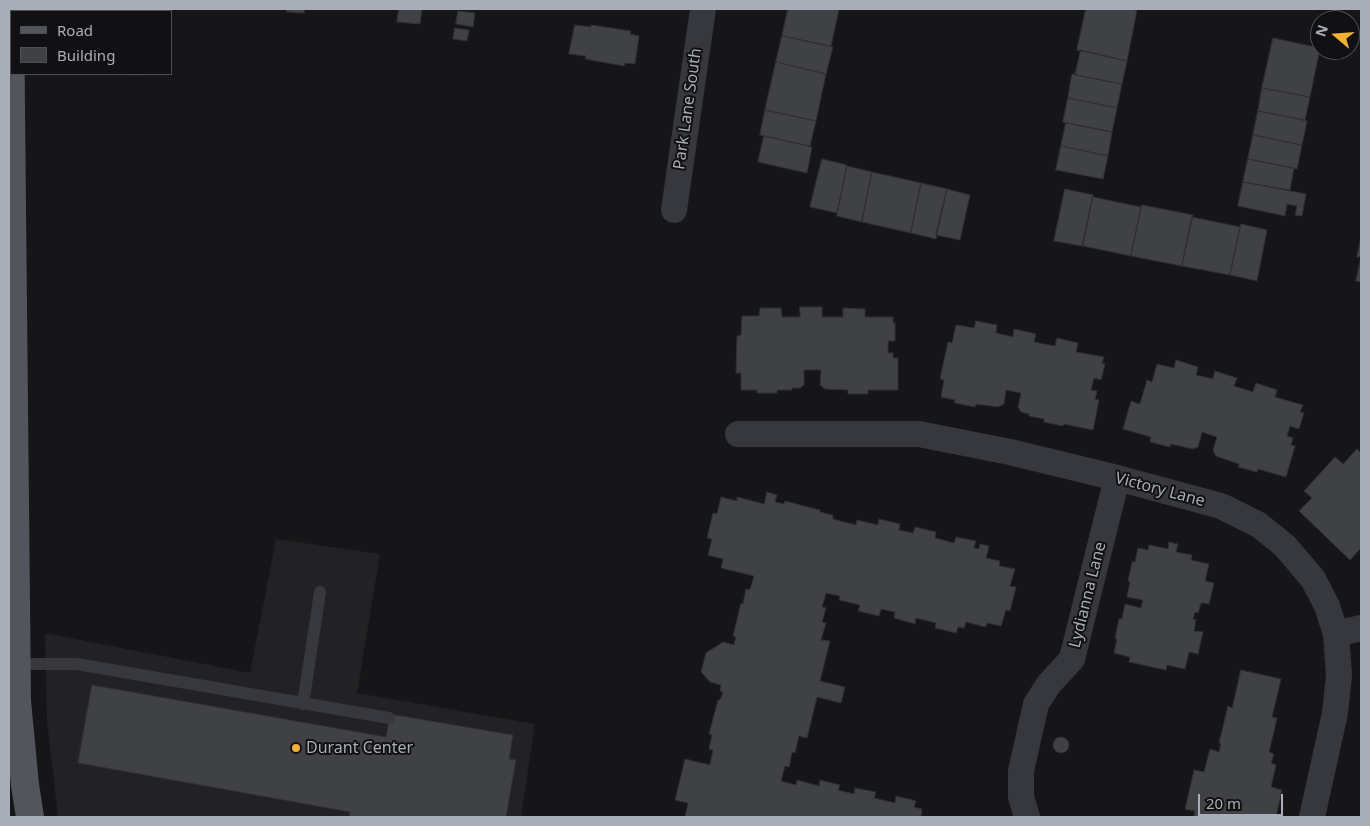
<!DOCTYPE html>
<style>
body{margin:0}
#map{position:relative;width:1370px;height:826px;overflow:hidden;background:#161618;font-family:"Noto Sans",sans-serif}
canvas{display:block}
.frame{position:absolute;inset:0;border:10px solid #a8adb8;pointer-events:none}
.legend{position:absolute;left:10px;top:10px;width:162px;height:65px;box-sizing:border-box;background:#111113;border:1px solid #4d4f55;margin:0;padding:6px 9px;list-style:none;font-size:15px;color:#a8adb8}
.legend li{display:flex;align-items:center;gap:10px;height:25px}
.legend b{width:25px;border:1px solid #4d4f55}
.north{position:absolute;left:1310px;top:10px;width:50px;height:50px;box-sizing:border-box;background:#111113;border:1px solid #4d4f55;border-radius:50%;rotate:288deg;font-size:14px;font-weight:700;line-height:20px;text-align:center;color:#a8adb8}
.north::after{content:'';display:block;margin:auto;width:18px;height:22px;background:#f2b134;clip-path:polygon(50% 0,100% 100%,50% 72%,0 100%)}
.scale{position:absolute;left:1198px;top:794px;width:85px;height:22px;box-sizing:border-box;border:2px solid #a8adb8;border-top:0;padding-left:6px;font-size:15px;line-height:18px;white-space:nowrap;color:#a8adb8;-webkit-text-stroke:4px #111113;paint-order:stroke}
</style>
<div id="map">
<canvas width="1370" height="826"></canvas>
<div class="frame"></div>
<ul class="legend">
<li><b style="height:6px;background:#53555c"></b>Road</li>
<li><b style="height:14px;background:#404145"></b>Building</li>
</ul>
<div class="north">N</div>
<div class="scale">20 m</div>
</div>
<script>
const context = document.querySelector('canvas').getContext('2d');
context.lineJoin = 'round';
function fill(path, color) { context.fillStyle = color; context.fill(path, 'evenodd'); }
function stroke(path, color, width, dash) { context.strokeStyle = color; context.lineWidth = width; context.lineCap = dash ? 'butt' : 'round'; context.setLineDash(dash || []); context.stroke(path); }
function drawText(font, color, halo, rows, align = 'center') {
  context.font = font + ' "Noto Sans",sans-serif'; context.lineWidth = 4; context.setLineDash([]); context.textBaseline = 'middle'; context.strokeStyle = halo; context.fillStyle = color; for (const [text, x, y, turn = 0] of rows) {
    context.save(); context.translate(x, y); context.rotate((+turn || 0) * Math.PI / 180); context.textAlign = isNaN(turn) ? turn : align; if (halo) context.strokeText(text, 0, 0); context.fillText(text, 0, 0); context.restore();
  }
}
const built = new Path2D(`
 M276 539 380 554 357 693 535 724 521 817H58L47 721 45 633 250 673Z`);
const building = new Path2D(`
 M131 9H150V11H131Z
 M287 9H305L304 13 287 12Z
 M399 9H422L420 24 397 22Z
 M788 9H839L831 46 782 36Z
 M1086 9H1129L1137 10 1127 61 1077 50Z
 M458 11 475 13 473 27 456 24Z
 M575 25 591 27V25L631 31 630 34 639 36 635 64 625 63 624 66 585 59 586 56 569 54Z
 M455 28 469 30 467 41 453 39Z
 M782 36 833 47 826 74 776 62Z
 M1273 38 1320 48 1310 97 1262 88Z
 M1081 50 1127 61 1122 84 1075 75Z
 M776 62 826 74 816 121 765 110Z
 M131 74H166L131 75Z
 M1072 74 1122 84 1117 108 1068 98Z
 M1262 88 1310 97 1305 120 1258 111Z
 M1068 98 1117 108 1112 132 1063 122Z
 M765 110 816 121 810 146 760 135Z
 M1258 111 1307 121 1302 145 1253 135Z
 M1066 123 1112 132 1108 156 1061 146Z
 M1253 135 1302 145 1297 169 1248 159Z
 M764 136 812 147 807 173 758 162Z
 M1061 146 1108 156 1103 179 1056 170Z
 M822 159 847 165 837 213 810 207Z
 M1248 159 1294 168 1290 190 1243 182Z
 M847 166 872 172 862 222 837 216Z
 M872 172 921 183 911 233 862 222Z
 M1243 182 1306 194 1302 216 1295 215 1297 206 1287 204 1285 216 1238 206Z
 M921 183 947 189 936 239 911 233Z
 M947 189 970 195 960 240 936 235Z
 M1065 189 1093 195 1082 246 1054 241Z
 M1093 197 1141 207 1131 256 1083 246Z
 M1142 205 1193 215 1182 266 1131 256Z
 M1192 217 1240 227 1230 275 1182 266Z
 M1241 224 1267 230 1257 281 1230 275Z
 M1361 237V257H1357Z
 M1361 257V282L1356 281Z
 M800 307H822V317H843V308L865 309V317H893V323H895V341H888V353H893V358H898V390H868V394H848V390L825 389 820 385 821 370H804V385L800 388H792V390H777V393H757V390H741V373H736L737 336 741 335 742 316H759L760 308H781L782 317H800Z
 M976 321 997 325 996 333 1013 337 1014 329 1036 334 1034 342 1055 346 1057 338 1078 343 1076 352 1104 357 1102 363 1105 364 1101 380 1094 378 1091 390 1097 391 1095 399 1099 400 1093 430 1064 424 1063 426 1044 422V419L1029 416V414L1021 412 1018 407 1021 393 1006 390 1004 404 998 407 976 404 975 407 955 403V400L941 397 944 380 940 379 948 342 952 343 956 325 974 328Z
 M1176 360 1198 367 1196 375 1213 379 1215 371 1237 378 1234 386 1253 392 1256 383 1277 390 1275 397 1303 405 1300 412 1304 413 1299 429 1290 426 1287 436 1293 438 1291 445 1295 446 1286 477 1258 469 1257 472 1238 467 1239 464 1216 456 1213 450 1217 437 1202 432 1198 447 1193 449 1170 444V447L1150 442 1151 437 1123 429 1131 401 1140 404 1147 380 1152 382 1157 364 1174 368Z
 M1357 449 1361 453V550L1360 549 1350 560 1299 511 1312 498 1304 491 1335 457 1343 464Z
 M767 492 777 495 775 502 784 504 785 501 820 510V512L833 515V519L856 525 857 520 878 525 879 519 900 524 899 530 913 533 915 527 936 532 935 538 954 543 956 537 976 541 974 548 979 549 980 544 989 546 986 558 1000 561 999 566 1015 569 1010 586 1016 587 1010 611 1006 610 1001 626 987 623 986 627 966 622 964 628 958 627 956 633 935 628 936 623 916 618 915 624 894 618 895 612 881 609 879 616 858 611 860 605 839 600 840 596 826 593 822 607 826 608 822 622 826 623 821 640 830 641 820 681 845 687 841 703 817 697 807 738 799 736 795 753 792 752 789 767 785 766 781 781 796 785 797 780 819 786 820 780 840 785 838 790 854 794 855 788 876 792 874 798 895 803 896 796 916 801 914 807 922 809 921 816 926 817H685L688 803 675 800 685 759 710 765 713 750 709 749 712 735 709 734 718 700H720L723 692 720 691 721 685 710 682 701 672 706 653 723 642 734 645 736 637 733 636 741 603 743 604 746 589 750 590 754 576 721 568 723 559 708 555 712 539 707 538 713 513 717 514 721 497 737 501V497L764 504Z
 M1169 542 1178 544 1176 552 1192 555 1191 560 1209 564 1205 581 1214 583 1209 604 1201 603 1198 613 1195 612 1193 619 1196 620 1194 631 1203 632 1198 654 1189 652 1185 669 1167 665 1166 670 1129 662 1130 657 1114 653 1117 639 1115 638 1119 619H1122L1125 604 1141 608 1143 600 1127 597 1130 582 1128 581 1132 562H1135L1138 548 1148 550 1149 545 1168 549Z
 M1241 670 1281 679 1272 717 1277 718 1269 752 1274 754 1271 763 1276 765 1271 787 1282 790 1276 817H1194L1195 811 1185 809 1194 770 1204 772 1210 749 1219 752 1221 744 1219 743 1228 706 1232 708Z
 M92 685 386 737 390 714 513 735 509 759 516 760 506 817H349L350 812 78 763Z
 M1053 745a8 8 0 1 1 16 0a8 8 0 1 1-16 0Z`);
const service = new Path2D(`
 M17 664H77L389 718
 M303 704 320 592`);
const minor = new Path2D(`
 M674 210 703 9
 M738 434H919L1010 452 1117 478 1221 506 1259 525 1285 546 1313 579 1327 606 1336 634 1339 675 1335 713 1312 817
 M1336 634 1361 628
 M1027 817 1021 797V771L1036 704 1049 684 1072 659 1117 478`);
const primary = new Path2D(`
 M10 9 17 701 25 785 30 817`);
const markers = [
 [296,748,5,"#f2b134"]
];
const streetNames = [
 ["Park Lane South",688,109,-82],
 ["Victory Lane",1160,490,15],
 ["Lydianna Lane",1088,595,-76]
];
const poiNames = [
 ["Durant Center",306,748]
];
fill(built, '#222225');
fill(building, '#404145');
stroke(building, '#303034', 1);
stroke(service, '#37383d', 12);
stroke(minor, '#37383d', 26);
stroke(primary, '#53555c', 28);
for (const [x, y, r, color] of markers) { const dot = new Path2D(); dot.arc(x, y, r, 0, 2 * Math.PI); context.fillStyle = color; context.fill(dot); stroke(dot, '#111113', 2); }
drawText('16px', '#a8adb8', '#111113', streetNames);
drawText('16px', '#a8adb8', '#111113', poiNames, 'left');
</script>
